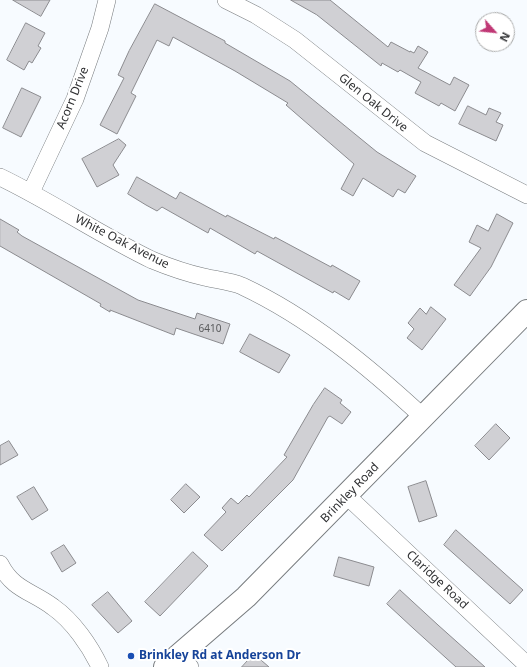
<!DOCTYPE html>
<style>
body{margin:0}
#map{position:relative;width:527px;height:667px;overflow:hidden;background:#f7fbff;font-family:"Noto Sans",sans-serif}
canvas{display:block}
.north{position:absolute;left:475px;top:12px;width:40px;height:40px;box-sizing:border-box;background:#fff;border:1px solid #acadad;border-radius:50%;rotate:117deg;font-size:11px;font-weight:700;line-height:16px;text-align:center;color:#303133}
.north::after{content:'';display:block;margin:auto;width:14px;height:18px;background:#c03875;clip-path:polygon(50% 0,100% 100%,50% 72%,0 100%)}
</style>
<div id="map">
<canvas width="527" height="667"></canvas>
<div class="north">N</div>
</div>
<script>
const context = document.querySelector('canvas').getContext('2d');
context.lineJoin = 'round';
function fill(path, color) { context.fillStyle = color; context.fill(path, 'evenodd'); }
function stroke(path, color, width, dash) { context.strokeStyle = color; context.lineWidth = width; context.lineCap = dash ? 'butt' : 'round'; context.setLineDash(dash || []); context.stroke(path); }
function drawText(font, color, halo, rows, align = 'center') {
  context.font = font + ' "Noto Sans",sans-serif'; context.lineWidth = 4; context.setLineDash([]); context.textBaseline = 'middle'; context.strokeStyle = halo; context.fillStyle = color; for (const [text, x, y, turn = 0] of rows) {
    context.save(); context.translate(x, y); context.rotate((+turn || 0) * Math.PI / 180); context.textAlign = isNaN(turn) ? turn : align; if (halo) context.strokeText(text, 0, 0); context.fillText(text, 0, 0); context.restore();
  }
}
const building = new Path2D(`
 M13 0H50L41 16Z
 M291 0H330L388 47 391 42 410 52V51L414 53 418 46 428 52 418 68 450 85 454 77 469 85 455 111 441 103 439 106 415 93 421 82 400 70 398 72 382 63 381 66 317 15Z
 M155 4 225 41V43L290 81 377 152 416 176 405 193 398 189 393 197 363 178 353 196 341 189 354 164 286 105 288 103 235 71 173 37 169 46 157 40 131 93 136 96 117 134 100 125 124 78 118 75 129 51Z
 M26 23 45 33 38 46 41 48 32 63 29 61 24 70 7 60Z
 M22 88 41 97 21 137 3 128Z
 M468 106 486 115 489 108 501 113 496 122 503 125 496 141 459 124Z
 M119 139 126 145 113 165 119 175 97 187 82 159Z
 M137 177 176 199 180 192 226 217 227 215 274 239 275 237 331 267 332 265 360 281 349 300 334 291 333 293 257 251 255 254 210 228 208 233 162 207 157 211 146 205 128 194Z
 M497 214 513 223 491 267 470 296 454 285 481 248 469 242 477 225 488 231Z
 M0 219 19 230 17 232 22 236 138 300 195 319 197 313 230 324 223 344 176 328 174 335 110 310V312L100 306 101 304 0 246Z
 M431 307 446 319 422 350 407 338 414 329 408 323 420 308 426 314Z
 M250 334 290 355 279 373 240 352Z
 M325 388 342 400 340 403 351 412 342 424 330 416 328 417 293 480 222 551 204 535 226 512 222 508 231 498 238 504 247 495 249 497 287 457 284 455 313 405Z
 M496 424 510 438 489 460 475 446Z
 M9 441 18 455 0 465V446Z
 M426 481 437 516 419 522 408 487Z
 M186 484 200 497 184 513 171 500Z
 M34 487 48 510 32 520 17 497Z
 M456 530 523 590 510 604 444 545Z
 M64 545 76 563 62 572 51 553Z
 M193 552 208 566 160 616 145 602Z
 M339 557 374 567 369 586 334 576Z
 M400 590 438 625 485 667H456L414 629 387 604Z
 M108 592 132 621 118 633 92 605Z
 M254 654 269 667H242Z`);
const minor = new Path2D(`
 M226 0 256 15 295 40 425 143 527 195
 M0 177C52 202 100 235 152 260 169 267 186 273 204 277 216 280 230 281 242 286 310 318 369 367 423 417
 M31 192 75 99 100 28 107 0
 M347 496 527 665
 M0 564C13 590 32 591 53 607 73 621 90 646 100 667
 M179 657 190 667`);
const major = new Path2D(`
 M165 667 246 597 527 311`);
const markers = [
 [131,656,4,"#1a4fb4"]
];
const numberNames = [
 ["6410",210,329]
];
const streetNames = [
 ["Acorn Drive",73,98,-68],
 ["Glen Oak Drive",373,103,39],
 ["White Oak Avenue",122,242,27],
 ["Brinkley Road",350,493,-46],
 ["Claridge Road",437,580,43]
];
const transitNames = [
 ["Brinkley Rd at Anderson Dr",139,656]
];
fill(building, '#d0d0d4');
stroke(building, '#8b8b8f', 1);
stroke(minor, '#777b7e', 18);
stroke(major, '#777b7e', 24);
stroke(minor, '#fff', 17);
stroke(major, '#fff', 22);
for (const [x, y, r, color] of markers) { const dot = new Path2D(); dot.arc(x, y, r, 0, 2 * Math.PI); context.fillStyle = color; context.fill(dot); stroke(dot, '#fff', 1.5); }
drawText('10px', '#58595b', null, numberNames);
drawText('12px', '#303133', '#fff', streetNames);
drawText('bold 12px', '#164399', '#fff', transitNames, 'left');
</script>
